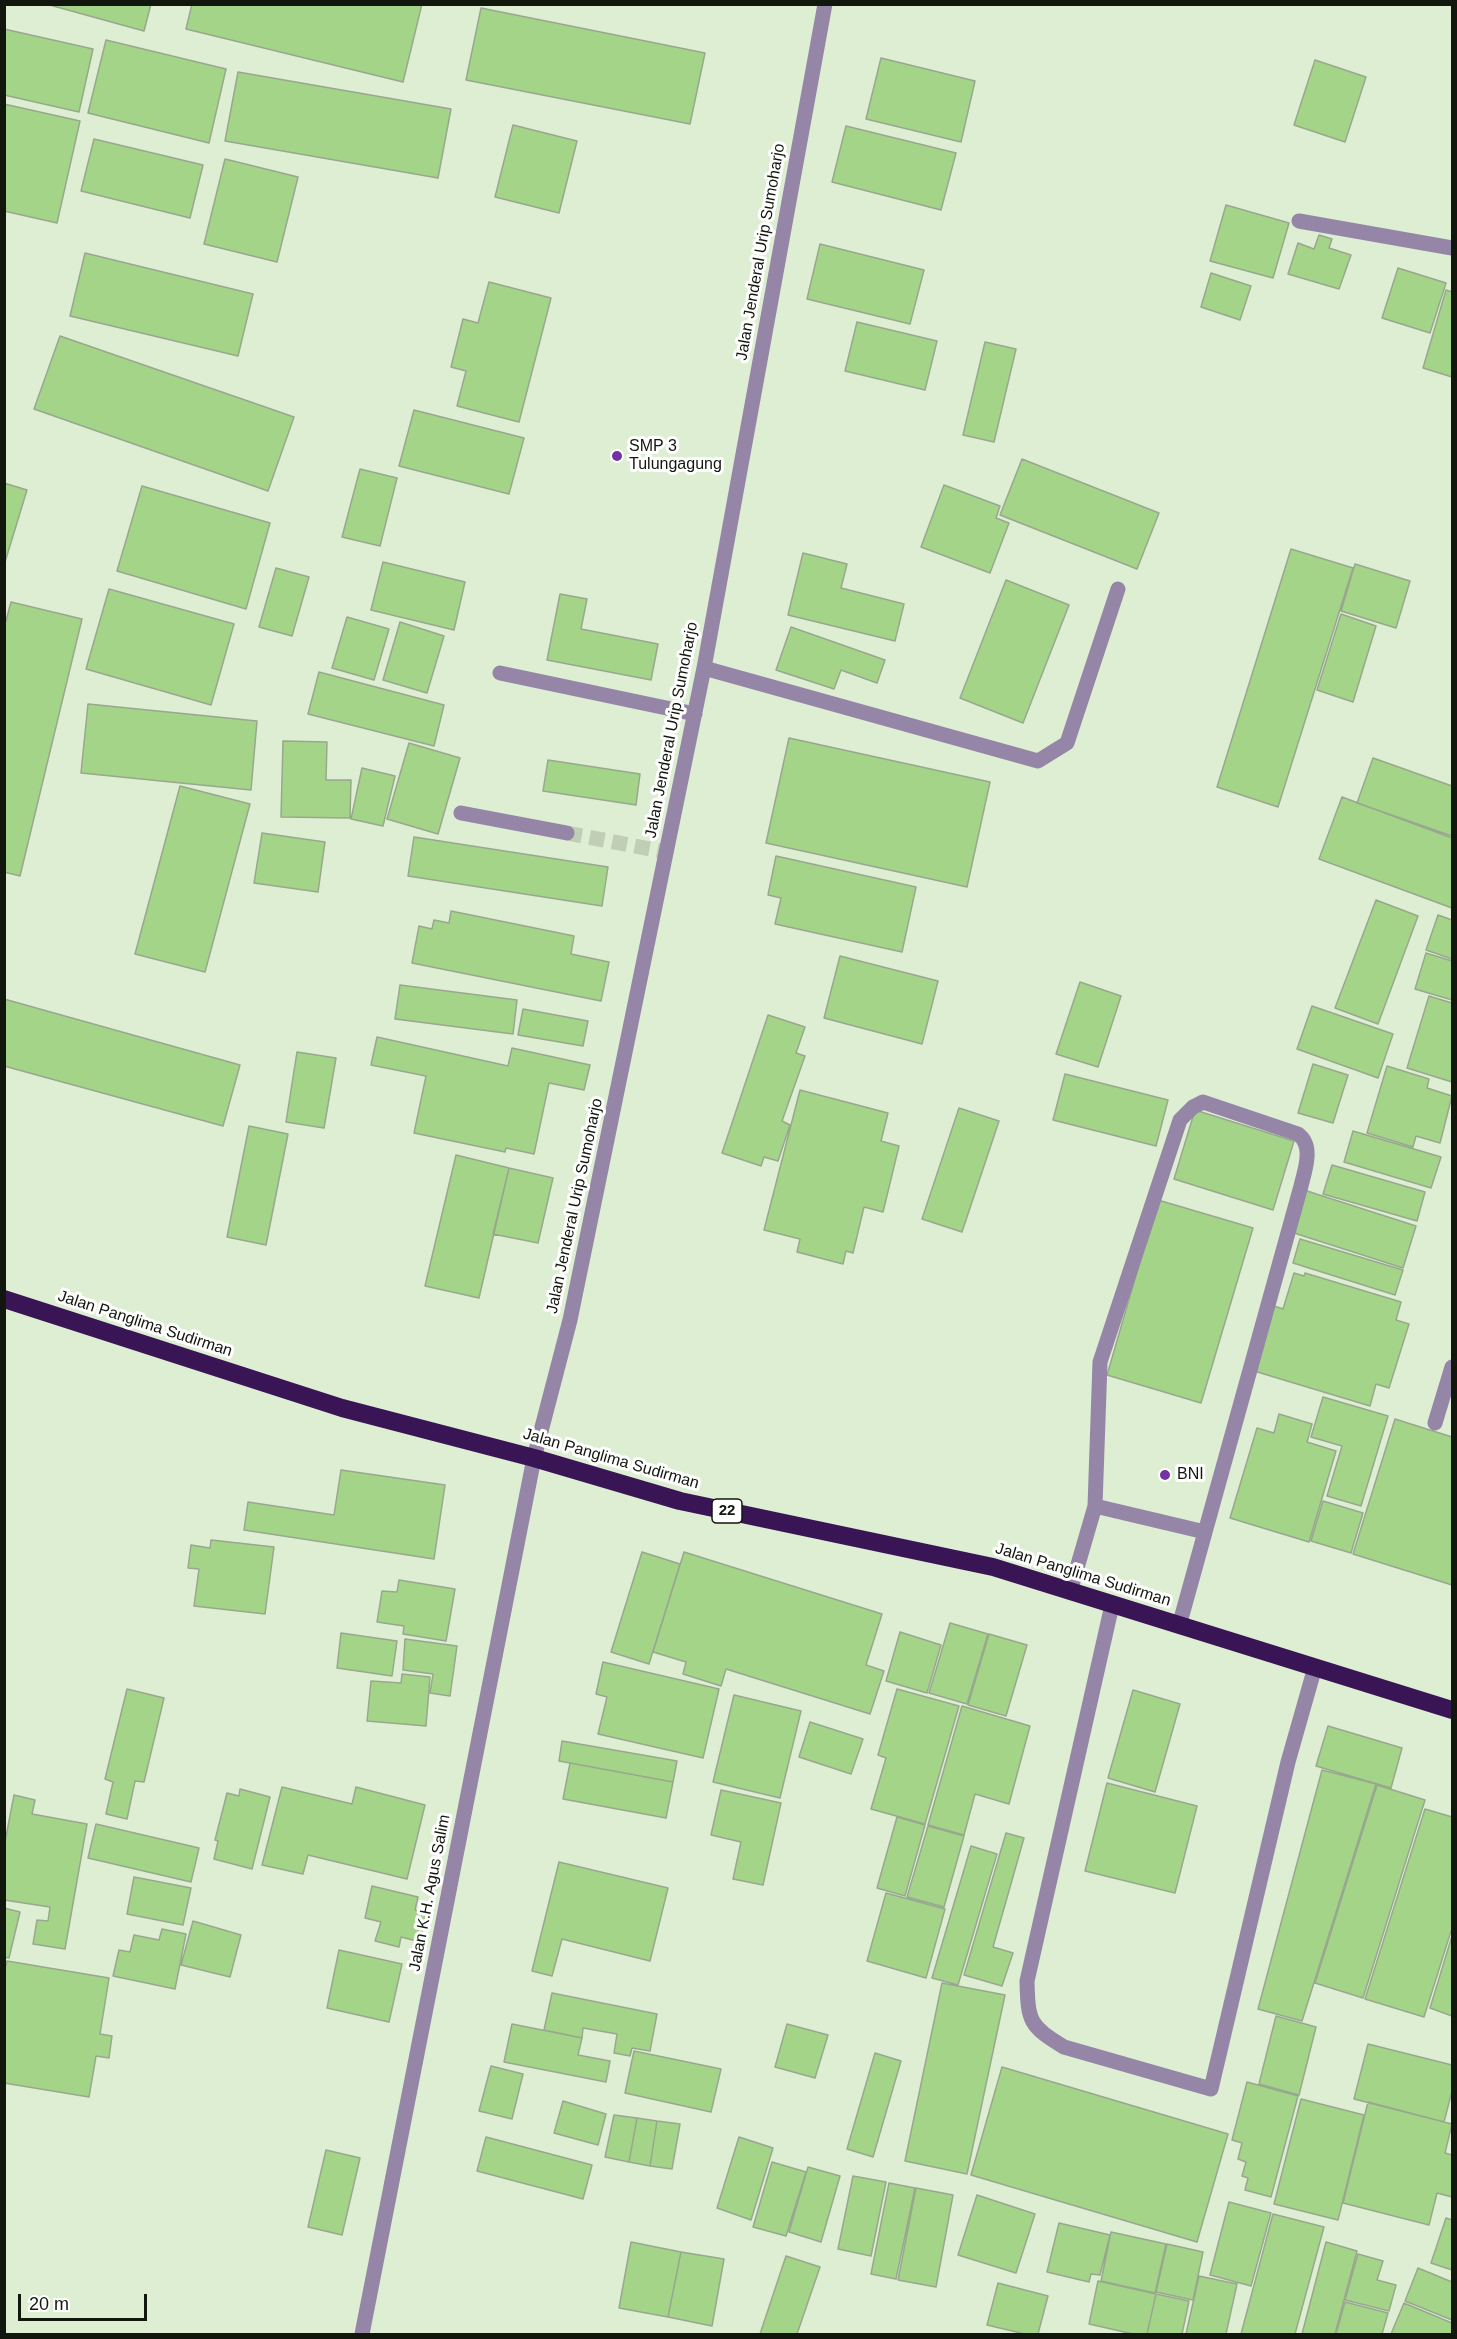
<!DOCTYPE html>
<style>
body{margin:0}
#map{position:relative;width:1457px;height:2339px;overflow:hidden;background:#ddeed3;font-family:Helvetica,sans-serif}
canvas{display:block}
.frame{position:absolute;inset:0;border:6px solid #12170e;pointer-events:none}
.scale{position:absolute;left:18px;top:2294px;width:129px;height:27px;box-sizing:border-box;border:3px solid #12170e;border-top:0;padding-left:8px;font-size:18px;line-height:21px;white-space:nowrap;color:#12170e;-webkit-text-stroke:4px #fff;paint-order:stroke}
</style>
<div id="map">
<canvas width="1457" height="2339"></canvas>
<div class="frame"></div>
<div class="scale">20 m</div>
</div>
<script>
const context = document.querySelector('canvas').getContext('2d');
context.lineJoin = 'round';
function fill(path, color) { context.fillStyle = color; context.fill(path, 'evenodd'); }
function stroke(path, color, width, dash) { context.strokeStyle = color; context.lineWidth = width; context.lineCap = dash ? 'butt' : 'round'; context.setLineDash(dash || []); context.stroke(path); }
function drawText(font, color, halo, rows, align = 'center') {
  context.font = font + ' Helvetica,sans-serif'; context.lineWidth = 6; context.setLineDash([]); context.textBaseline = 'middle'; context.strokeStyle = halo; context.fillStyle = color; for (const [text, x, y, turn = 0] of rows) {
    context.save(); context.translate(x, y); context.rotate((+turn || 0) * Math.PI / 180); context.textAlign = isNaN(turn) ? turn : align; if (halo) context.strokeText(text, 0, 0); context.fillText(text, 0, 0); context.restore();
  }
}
const building = new Path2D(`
 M46 4H151L144 31Z
 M192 4H422L403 82 186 29Z
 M481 8 705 53 690 124 466 80Z
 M4 29 93 49 79 112 4 95Z
 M106 40 226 69 209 143 88 113Z
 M881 58 975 81 961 142 866 119Z
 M1315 60 1366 77 1345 142 1294 125Z
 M238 72 451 109 438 178 225 141Z
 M4 104 80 121 57 223 4 211Z
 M513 125 577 141 559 213 495 197Z
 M846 126 956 153 941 210 832 182Z
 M94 139 203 165 190 218 81 191Z
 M225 159 298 177 277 262 204 244Z
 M1226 205 1289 223 1273 278 1210 261Z
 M1319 235 1332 239 1329 248 1351 255 1339 289 1288 274 1298 243 1314 249Z
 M820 244 924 270 910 324 807 299Z
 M85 253 253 294 238 356 70 316Z
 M1398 268 1446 283 1430 333 1382 318Z
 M1211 273 1251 286 1240 320 1201 307Z
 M489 282 551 298 519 422 457 406 466 371 451 367 463 319 478 323Z
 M1446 290 1452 292V377L1423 368Z
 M857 322 937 341 925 390 845 371Z
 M60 336 294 417 268 491 34 409Z
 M985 342 1016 349 994 442 963 435Z
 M414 410 524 438 509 494 399 466Z
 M1022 459 1159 513 1137 569 1000 515Z
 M360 469 397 478 380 546 342 537Z
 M4 483 27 490 5 562H4Z
 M944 485 1000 506 996 518 1009 523 990 573 921 547Z
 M142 486 270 523 246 609 117 571Z
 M1291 549 1353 568 1278 807 1217 787Z
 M803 553 847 564 841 588 904 604 895 641 788 615Z
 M383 562 465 582 454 630 371 610Z
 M1355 564 1410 581 1396 628 1341 611Z
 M276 568 309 577 292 636 259 627Z
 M1006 580 1069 605 1023 723 960 698Z
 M109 589 234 624 211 705 86 669Z
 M560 594 587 599 581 629 658 644 651 680 547 660Z
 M11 602 82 619 20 876 4 872V628Z
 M1341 614 1376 626 1353 702 1317 690Z
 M347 617 389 629 374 680 332 668Z
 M400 622 444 636 427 693 383 680Z
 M791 627 885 660 877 683 841 670 834 689 776 670Z
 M319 672 444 705 434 746 308 714Z
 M88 704 257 721 251 790 81 773Z
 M789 738 990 782 967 887 766 843Z
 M283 741 327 742 326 780H351L350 818 281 817Z
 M409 743 460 758 438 834 387 819Z
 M1373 758 1452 786V836L1357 803Z
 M548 760 640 774 636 805 543 791Z
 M362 768 395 776 383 826 351 819Z
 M180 786 250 804 205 972 135 954Z
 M1342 797 1452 838V908L1319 859Z
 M262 833 325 842 318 892 254 883Z
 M414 837 608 867 602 906 408 876Z
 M776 856 916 887 902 952 775 924 781 898 768 895Z
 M1376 900 1418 916 1378 1024 1335 1008Z
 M451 911 574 936 571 954 609 962 601 1001 412 963 419 926 432 929 434 920 449 923Z
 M1438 915 1452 920V959L1426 950Z
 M1426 953 1452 961V1000L1415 989Z
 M840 956 938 981 922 1044 824 1018Z
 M1080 982 1121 996 1098 1067 1056 1054Z
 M400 985 517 1000 513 1034 395 1019Z
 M1429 996 1452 1003V1082L1407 1068Z
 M4 999 240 1065 223 1126 4 1066Z
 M1312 1006 1393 1034 1378 1078 1297 1049Z
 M523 1009 588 1021 583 1046 518 1035Z
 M768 1015 805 1027 796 1053 805 1056 782 1121 790 1125 778 1161 764 1157 761 1166 722 1153Z
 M377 1037 508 1066 512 1048 590 1065 584 1090 549 1083 534 1154 506 1148 505 1152 414 1133 426 1076 371 1065Z
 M297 1052 336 1058 324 1128 286 1122Z
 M1313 1064 1348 1075 1333 1123 1298 1113Z
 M1387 1066 1429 1079 1427 1088 1452 1096 1440 1143 1416 1136 1413 1147 1367 1133Z
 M1065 1074 1168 1100 1156 1146 1053 1120Z
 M800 1090 888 1113 881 1141 899 1146 883 1212 864 1207 853 1253 846 1251 843 1264 797 1252 800 1239 764 1230Z
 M959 1108 999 1121 962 1232 922 1219Z
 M1195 1110 1294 1141 1273 1210 1174 1179Z
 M249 1126 288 1134 266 1245 227 1237Z
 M1353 1131 1441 1157 1431 1188 1344 1162Z
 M456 1155 509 1168 479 1298 425 1286Z
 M1332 1165 1425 1192 1417 1221 1323 1194Z
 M509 1168 553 1178 538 1243 493 1234Z
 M1304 1190 1416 1226 1403 1268 1291 1232Z
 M1158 1200 1253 1228 1201 1403 1107 1375Z
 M1300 1239 1403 1270 1395 1295 1293 1263Z
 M1294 1273 1304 1276 1305 1273 1401 1302 1396 1320 1409 1324 1389 1388 1376 1384 1370 1406 1254 1371 1274 1306 1283 1309Z
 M1323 1397 1388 1416 1361 1506 1327 1496 1342 1446 1311 1437Z
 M1279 1414 1312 1424 1307 1442 1336 1451 1309 1542 1230 1518 1257 1428 1274 1433Z
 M1395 1419 1452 1437V1585L1353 1554Z
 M341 1470 445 1485 434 1559 244 1530 248 1502 334 1515Z
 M1323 1501 1363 1513 1351 1553 1311 1541Z
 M211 1540 274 1547 265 1614 194 1606 199 1569 188 1568 191 1545 210 1548Z
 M642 1552 680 1564 649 1664 611 1652Z
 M684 1552 882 1614 866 1665 884 1671 870 1714 726 1669 721 1686 683 1674 686 1662 653 1652Z
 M399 1580 455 1589 446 1641 403 1634 404 1626 377 1622 382 1591 397 1592Z
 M950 1623 988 1634 967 1704 929 1693Z
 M900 1632 941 1645 927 1693 886 1681Z
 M341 1633 397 1641 392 1676 337 1668Z
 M989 1634 1027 1645 1006 1716 968 1705Z
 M405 1639 457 1646 450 1696 430 1693 433 1674 403 1670Z
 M603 1662 719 1689 703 1758 598 1734 607 1697 596 1694Z
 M402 1674 430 1677 426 1726 367 1721 371 1681 401 1683Z
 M127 1689 164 1698 144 1782 135 1781 127 1819 106 1814 113 1782 105 1779Z
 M897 1689 959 1706 925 1824 871 1809 886 1758 878 1755Z
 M1133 1690 1180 1704 1155 1792 1108 1778Z
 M734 1695 801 1711 780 1798 713 1782Z
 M962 1706 1030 1726 1009 1804 975 1794 964 1835 928 1825Z
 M810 1722 863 1739 851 1774 799 1757Z
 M1328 1726 1402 1748 1391 1788 1316 1766Z
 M562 1741 677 1761 673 1782 559 1761Z
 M570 1763 673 1782 666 1818 563 1799Z
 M1322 1770 1376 1784 1302 2021 1258 2009Z
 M1107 1783 1197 1806 1175 1893 1085 1871Z
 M1377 1785 1425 1800 1363 1998 1315 1983Z
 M282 1787 352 1804 356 1787 425 1805 407 1879 308 1855 303 1874 262 1865Z
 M240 1789 270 1797 252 1869 214 1859 218 1841 215 1840 227 1793 239 1796Z
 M721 1790 781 1803 763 1885 733 1879 741 1842 711 1835Z
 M14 1795 35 1800 32 1814 87 1824 65 1949 33 1944 37 1920 48 1921 50 1907 4 1900V1847Z
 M1425 1809 1452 1817V1928L1424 2017 1365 1999Z
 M897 1817 925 1825 905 1896 877 1888Z
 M96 1824 199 1848 191 1882 88 1858Z
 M928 1826 964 1836 944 1907 907 1897Z
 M1006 1833 1024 1838 993 1947 1013 1953 1002 1986 964 1975Z
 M971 1846 997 1854 958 1985 932 1978Z
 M559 1862 668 1888 650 1961 562 1939 552 1976 532 1971Z
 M134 1877 191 1888 183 1925 127 1914Z
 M372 1886 418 1897 415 1910 426 1913 420 1942 401 1937 399 1947 375 1941 381 1922 365 1918Z
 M886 1893 945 1909 926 1978 867 1961Z
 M4 1908 20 1912 9 1958 4 1957Z
 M193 1921 241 1935 230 1977 181 1965Z
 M162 1929 186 1934 175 1989 113 1976 119 1950 130 1952 134 1935 159 1940Z
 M1452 1936V2016L1430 2008Z
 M339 1950 402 1964 389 2022 327 2008Z
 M7 1961 109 1978 100 2034 112 2036 109 2058 96 2056 89 2097 4 2083V1973Z
 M942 1983 1005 1995 967 2174 905 2161Z
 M552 1993 657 2014 650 2051 632 2048 630 2056 614 2053 617 2034 583 2028 582 2038 544 2030Z
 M1276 2016 1316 2027 1299 2095 1259 2084Z
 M512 2024 582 2038 578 2055 610 2061 606 2082 504 2062Z
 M787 2024 828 2035 815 2078 775 2067Z
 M1368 2044 1452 2065V2091L1444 2122 1354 2099Z
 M634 2051 721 2069 711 2112 625 2093Z
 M875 2053 901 2061 873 2157 847 2149Z
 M491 2066 523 2074 512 2119 479 2111Z
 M1002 2067 1228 2134 1197 2242 971 2175Z
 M1247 2082 1298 2096 1271 2197 1245 2190 1248 2178 1242 2176 1246 2162 1238 2159 1242 2143 1232 2140Z
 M1301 2099 1364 2115 1338 2220 1274 2204Z
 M563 2101 606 2114 598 2145 554 2133Z
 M1368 2102 1452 2124 1445 2153 1452 2155V2197L1437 2193 1429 2225 1343 2203Z
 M614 2115 637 2118 629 2162 605 2157Z
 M637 2118 657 2121 650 2166 629 2162Z
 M657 2121 680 2124 672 2169 650 2166Z
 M486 2137 592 2165 583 2199 477 2171Z
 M739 2137 773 2148 751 2220 717 2208Z
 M326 2150 360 2158 342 2235 308 2227Z
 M772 2162 806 2172 786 2236 753 2227Z
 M808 2167 840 2176 821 2242 789 2232Z
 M853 2176 886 2182 871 2256 838 2249Z
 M889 2183 915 2188 896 2279 871 2274Z
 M916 2188 953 2195 936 2287 898 2280Z
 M977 2195 1035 2214 1016 2273 958 2255Z
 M1229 2202 1271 2213 1251 2286 1210 2275Z
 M1273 2214 1324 2227 1295 2334H1241Z
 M1446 2218 1452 2220V2270L1431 2263Z
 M1059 2223 1110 2235 1100 2275 1091 2274 1089 2282 1047 2272Z
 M1111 2232 1166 2244 1155 2293 1101 2281Z
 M631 2242 681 2252 668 2317 619 2308Z
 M1326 2242 1357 2251 1335 2334H1302Z
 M1167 2244 1203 2252 1193 2300 1156 2292Z
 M681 2252 724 2259 712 2326 668 2317Z
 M1358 2254 1383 2261 1377 2280 1396 2285 1389 2311 1345 2300Z
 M786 2256 820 2267 797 2334H760Z
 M1418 2268 1452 2282V2320L1405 2301Z
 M1199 2276 1237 2284 1226 2334H1186Z
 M1098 2281 1156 2294 1147 2334H1133L1089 2324Z
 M998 2283 1048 2296 1038 2334H1025L987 2325Z
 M1156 2294 1189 2301 1182 2334H1147Z
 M1345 2302 1388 2313 1382 2334H1336Z
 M1404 2303 1452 2323V2334H1391Z`);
const minorTunnel = new Path2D(`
 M567 833 666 852`);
const minor = new Path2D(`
 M1299 221 1452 248
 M704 668 1038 761 1067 743 1118 589
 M500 673 695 714
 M461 813 567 833
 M1435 1423 1452 1367
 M1095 1506 1205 1532
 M1070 1592 1095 1506 1100 1362 1180 1120 1193 1107 1203 1102 1298 1134C1314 1146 1305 1169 1301 1186L1179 1626
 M1112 1605 1027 1981C1028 2021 1029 2026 1064 2047L1211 2089 1288 1762 1315 1667
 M362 2334 534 1458 570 1320 704 668 825 4`);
const highway = new Path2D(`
 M4 1299 342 1408 534 1458 680 1501 993 1567 1452 1710`);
const markers = [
 [617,456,6,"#7432a6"],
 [1165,1475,6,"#7432a6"]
];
const shields = [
 [727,1511,30]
];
const shieldNames = [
 ["22",727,1511]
];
const streetNames = [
 ["Jalan Jenderal Urip Sumoharjo",761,252,-80],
 ["Jalan Jenderal Urip Sumoharjo",672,730,-79],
 ["Jalan Jenderal Urip Sumoharjo",575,1206,-78],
 ["Jalan Panglima Sudirman",145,1324,18],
 ["Jalan Panglima Sudirman",611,1459,16],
 ["Jalan Panglima Sudirman",1083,1575,17],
 ["Jalan K.H. Agus Salim",430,1893,-79]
];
const poiNames = [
 ["SMP 3",629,447],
 ["Tulungagung",629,465],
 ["BNI",1177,1475]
];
fill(building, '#a4d487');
stroke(building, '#98a88f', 1.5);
stroke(minorTunnel, '#bfceb5', 15, [15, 8]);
stroke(minor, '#9585a6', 15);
stroke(highway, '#3a1556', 18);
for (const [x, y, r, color] of markers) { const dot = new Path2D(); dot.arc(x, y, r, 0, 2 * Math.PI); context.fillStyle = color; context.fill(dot); stroke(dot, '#fff', 2); }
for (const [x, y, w] of shields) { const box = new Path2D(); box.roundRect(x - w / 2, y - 12, w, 24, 4.5); context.fillStyle = '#fff'; context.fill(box); stroke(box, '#12170e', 1.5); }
drawText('bold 15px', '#12170e', null, shieldNames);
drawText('16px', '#12170e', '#fff', streetNames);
drawText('16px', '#12170e', '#fff', poiNames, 'left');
</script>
